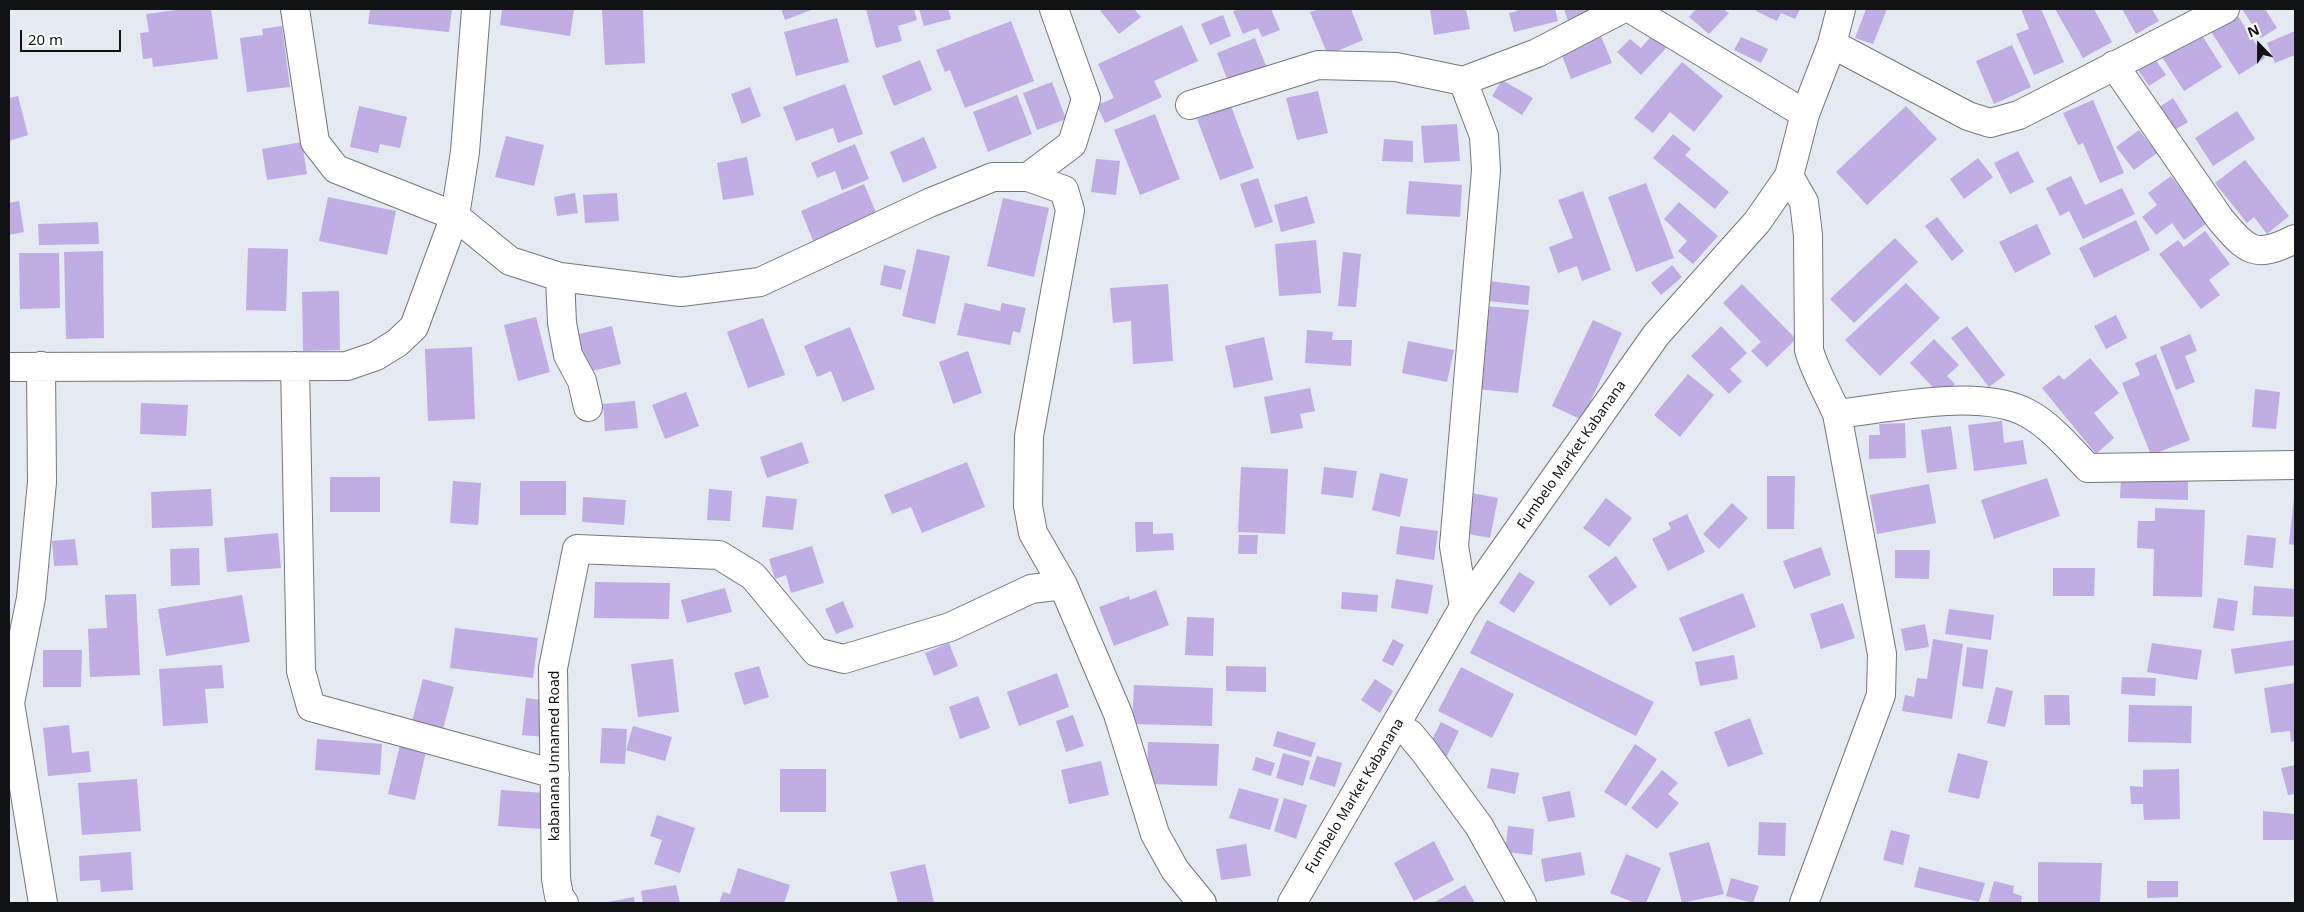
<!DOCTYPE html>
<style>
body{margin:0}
#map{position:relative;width:2304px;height:912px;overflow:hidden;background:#e5e9f1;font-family:"Noto Sans",sans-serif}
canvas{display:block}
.frame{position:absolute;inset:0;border:10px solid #111215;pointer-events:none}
.north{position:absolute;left:2234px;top:20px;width:50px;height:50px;-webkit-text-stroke:4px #fff;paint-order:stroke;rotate:338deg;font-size:14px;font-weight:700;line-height:20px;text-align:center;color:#111215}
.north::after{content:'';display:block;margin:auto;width:18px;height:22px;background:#111215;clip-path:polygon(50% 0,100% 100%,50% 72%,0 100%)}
.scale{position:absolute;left:20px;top:30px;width:101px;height:22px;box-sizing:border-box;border:2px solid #111215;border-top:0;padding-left:6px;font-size:15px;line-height:18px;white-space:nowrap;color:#111215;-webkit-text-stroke:4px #fff;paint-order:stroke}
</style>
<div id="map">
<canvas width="2304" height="912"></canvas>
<div class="frame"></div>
<div class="north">N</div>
<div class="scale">20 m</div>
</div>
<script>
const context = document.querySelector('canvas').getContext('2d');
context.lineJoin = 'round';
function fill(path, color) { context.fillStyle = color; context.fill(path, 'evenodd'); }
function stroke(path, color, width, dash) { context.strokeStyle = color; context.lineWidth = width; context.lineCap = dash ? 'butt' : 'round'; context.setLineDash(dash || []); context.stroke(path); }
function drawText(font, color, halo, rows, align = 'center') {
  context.font = font + ' "Noto Sans",sans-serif'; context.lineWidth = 4; context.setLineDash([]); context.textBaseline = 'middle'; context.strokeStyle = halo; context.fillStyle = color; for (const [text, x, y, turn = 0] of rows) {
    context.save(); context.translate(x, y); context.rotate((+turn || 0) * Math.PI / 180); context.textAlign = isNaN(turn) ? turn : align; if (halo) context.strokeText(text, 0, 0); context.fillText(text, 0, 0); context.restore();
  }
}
const building = new Path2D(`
 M184 9H211L218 59 153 67 152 58 143 59 140 33 149 32 146 14Z
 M370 9H452L449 32 368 24Z
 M502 9H574L570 36 500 25Z
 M602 9H643L645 63 605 65Z
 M781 9H814L785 20Z
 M866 9H914L917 20 898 26 902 41 876 48Z
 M919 9H948L951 19 924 26Z
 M1099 9H1134L1141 17 1119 34Z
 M1240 9H1271L1280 30 1262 37 1258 28 1243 34 1233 11Z
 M1319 9H1351L1363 40 1328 55 1310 12Z
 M1430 9H1466L1470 29 1434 35Z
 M1516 9H1555L1558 21 1514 32 1509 13 1517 11Z
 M1564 9H1601L1569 24Z
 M1696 9H1723L1729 13 1709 34 1689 17Z
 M1757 9H1800L1795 19 1781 13 1777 21 1756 11Z
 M1866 9H1887L1873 44 1855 38Z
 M2021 9H2041L2064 62 2034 75 2016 34 2029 29Z
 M2055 9H2094L2112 42 2083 58Z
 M2122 9H2152L2159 21 2136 34Z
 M2242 9H2265L2277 28 2261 38Z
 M2234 10 2265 58 2239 75 2208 27Z
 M1223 15 1231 36 1210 45 1201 24Z
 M837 18 849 62 796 76 784 32Z
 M1011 21 1034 81 965 108 950 70 945 72 936 50Z
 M1182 25 1198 61 1154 81 1162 97 1105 123 1097 105 1114 98 1098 64Z
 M282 26 290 87 247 92 240 38 263 35 262 29Z
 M2198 29 2222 67 2184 91 2160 54Z
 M2295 31V55L2275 63 2267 43Z
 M1654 33 1668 46 1641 75 1617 52 1630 39 1641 48Z
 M1601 36 1612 63 1571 79 1561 53Z
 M1741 37 1768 49 1761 63 1734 50Z
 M1255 38 1266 66 1228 81 1217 53Z
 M2012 45 2031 87 1994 104 1976 61Z
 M2155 59 2166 75 2149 86 2138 70Z
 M920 60 932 90 894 106 882 76Z
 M1682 62 1723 96 1694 132 1670 112 1653 133 1634 118Z
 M1502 80 1533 98 1522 115 1492 96Z
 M1052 82 1066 119 1037 130 1023 93Z
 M845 84 863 134 838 143 833 128 796 141 783 107Z
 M750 87 761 116 742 124 731 94Z
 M1318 91 1328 133 1297 140 1286 98Z
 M1017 95 1032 134 988 152 973 112Z
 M18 96 28 135 9 141V98Z
 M2173 98 2188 122 2173 131 2158 108Z
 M2093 100 2124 173 2100 183 2083 143 2078 145 2063 113Z
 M359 106 407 117 400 148 380 144 378 153 350 147Z
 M1231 106 1254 168 1220 180 1197 119Z
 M1906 106 1937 139 1867 205 1836 172Z
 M2237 111 2255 139 2213 166 2195 138Z
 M1155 114 1180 179 1140 195 1114 130Z
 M1457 124 1460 161 1424 163 1421 126Z
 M2139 130 2157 153 2134 170 2116 147Z
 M1673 134 1691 149 1685 155 1729 192 1715 209 1653 158Z
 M506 136 544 145 534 186 495 177Z
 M924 137 937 168 903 183 890 152Z
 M1384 139 1413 141V162L1382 161Z
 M302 142 307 174 267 180 262 149Z
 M855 144 869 179 842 190 835 171 817 178 811 163Z
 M2018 151 2034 182 2010 194 1994 163Z
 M747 157 754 195 723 200 717 163Z
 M1978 158 1993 177 1964 199 1950 179Z
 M1096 159 1120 161 1116 195 1091 192Z
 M2245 160 2289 216 2267 234 2254 217 2247 223 2215 183Z
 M2071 176 2085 205 2122 188 2135 214 2083 239 2069 211 2060 216 2046 188Z
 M2171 176 2207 223 2184 240 2172 223 2156 235 2142 217 2157 205 2148 193Z
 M1258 178 1273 222 1255 228 1240 184Z
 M1409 181 1462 185 1460 217 1406 214Z
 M1646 183 1674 258 1636 272 1608 197Z
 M864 184 878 217 814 243 801 211Z
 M1583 191 1611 270 1582 281 1577 266 1558 273 1549 247 1573 238 1558 200Z
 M575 193 578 213 557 216 554 197Z
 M617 193 619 221 585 223 583 195Z
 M1307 196 1315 223 1281 232 1274 205Z
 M328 197 396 211 387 255 319 241Z
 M1003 198 1049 208 1034 277 987 266Z
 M19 201 24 232 9 235V203Z
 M1679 202 1718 236 1693 264 1678 251 1687 241 1664 219Z
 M1937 217 1964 251 1952 261 1925 226Z
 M2136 220 2150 250 2094 278 2079 248Z
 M98 222 99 244 39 245 38 224Z
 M2037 224 2051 254 2015 273 1999 242Z
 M2205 231 2230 264 2209 280 2220 295 2201 309 2159 254 2178 240 2184 247Z
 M1895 238 1918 262 1854 323 1830 299Z
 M1316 240 1321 293 1279 296 1275 244Z
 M248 248 288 249 286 311 246 310Z
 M917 249 950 256 935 324 902 316Z
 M103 251 104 338 66 339 64 252Z
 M1343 252 1361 254 1356 307 1338 306Z
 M19 253H59L60 308 20 309Z
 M884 265 906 270 901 290 880 285Z
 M1672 265 1682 277 1661 295 1651 283Z
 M1489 281 1530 286 1528 305 1487 301Z
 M1906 283 1940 318 1880 376 1845 340Z
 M1168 284 1173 361 1133 364 1131 321 1113 323 1110 288Z
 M1742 284 1796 339 1767 367 1751 351 1761 342 1723 303Z
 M339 291 340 350 303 351 302 292Z
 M965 303 1000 311 1002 303 1026 308 1020 333 1013 331 1010 345 957 335Z
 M1486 306 1529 310 1518 393 1476 389Z
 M2116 315 2127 338 2106 349 2094 326Z
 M536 317 550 372 518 381 504 325Z
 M763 318 785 375 748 388 727 332Z
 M1593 320 1622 333 1582 420 1552 406Z
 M612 326 621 364 584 373 575 335Z
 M1721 326 1747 353 1730 369 1742 381 1729 394 1691 356Z
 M1967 326 2005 375 1989 387 1951 338Z
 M850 327 875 389 843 402 831 371 817 377 804 346Z
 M1307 330 1333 332 1332 340H1352L1351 366 1305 363Z
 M2190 334 2197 351 2185 356 2195 382 2176 390 2160 347Z
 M1264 337 1273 380 1234 388 1225 346Z
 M1934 339 1959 365 1947 376 1955 384 1942 397 1910 363Z
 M1408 341 1454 350 1447 382 1402 373Z
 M472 347 475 419 428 421 425 349Z
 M968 351 982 393 953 404 939 362Z
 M2156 354 2190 440 2151 455 2122 383 2140 375 2135 363Z
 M2090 358 2119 393 2094 413 2114 438 2096 454 2042 388 2059 375 2064 380Z
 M1688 374 1714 395 1680 437 1654 415Z
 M1310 388 1315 411 1300 414 1303 428 1271 434 1264 397Z
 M2255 389 2280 392 2276 429 2252 427Z
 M686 392 699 426 665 439 652 405Z
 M635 401 638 428 605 431 603 404Z
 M141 403 188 405 186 436 140 434Z
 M2002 421 2004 443 2023 440 2027 464 1974 471 1968 425Z
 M1905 423 1906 458 1869 459V435H1880L1879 424Z
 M1951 426 1957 469 1927 473 1921 430Z
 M802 442 809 463 767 478 760 457Z
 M967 462 985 507 922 533 911 507 892 514 884 495Z
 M1241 467 1288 469 1285 534 1238 532Z
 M1324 467 1357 471 1353 498 1321 494Z
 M1380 473 1408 479 1400 517 1372 510Z
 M1767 476H1795L1794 529H1767Z
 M330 477H380V512H330Z
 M2121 477 2188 478V500L2120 498Z
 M2047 478 2060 516 1994 539 1981 500Z
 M453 481 481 483 478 525 450 523Z
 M520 481H566V515H520Z
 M1929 484 1936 523 1877 534 1870 495Z
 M211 489 213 526 152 528 151 492Z
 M709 489 732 491 730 521 707 520Z
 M1472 493 1498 498 1490 538 1464 533Z
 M766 496 797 499 793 530 762 527Z
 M583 497 626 500 624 525 582 522Z
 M2294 497H2295V545L2289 544Z
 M1606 498 1632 518 1609 547 1583 528Z
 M1732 503 1748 518 1719 549 1703 534Z
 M2155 508 2205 510 2202 597 2153 596 2154 549 2137 548 2138 521H2155Z
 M1687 514 1705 552 1668 571 1652 539 1671 529 1668 523Z
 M1135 522H1153V534L1173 533 1174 550 1136 552Z
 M1400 526 1438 531 1434 560 1396 554Z
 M278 533 281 568 227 572 224 538Z
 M1239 535H1258L1257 554H1238Z
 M2247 535 2276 538 2273 568 2244 565Z
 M75 539 78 565 54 566 52 541Z
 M812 546 824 583 791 593 786 575 775 579 769 559Z
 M1821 547 1831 575 1794 589 1783 561Z
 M199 548 200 585 171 586 170 549Z
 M1895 550H1930L1929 579 1895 578Z
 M1616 556 1637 587 1610 606 1588 576Z
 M2053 568H2095L2094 596H2053Z
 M1519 572 1535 582 1514 613 1499 603Z
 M1396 579 1433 585 1428 614 1391 608Z
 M595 582 670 583 669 619 594 618Z
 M2254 586 2295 589V617L2252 615Z
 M725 588 732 612 687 623 681 600Z
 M1156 590 1169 625 1114 646 1099 607 1129 596 1130 600Z
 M1342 592 1378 595 1377 612 1341 609Z
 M1743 593 1756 627 1693 652 1679 618Z
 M136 594 140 675 90 677 88 629 107 628 105 595Z
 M242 595 250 642 166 656 158 609Z
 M2218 598 2238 601 2234 631 2213 628Z
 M843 601 854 627 836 634 825 609Z
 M1843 603 1855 638 1821 649 1810 614Z
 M1949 609 1994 615 1991 640 1945 634Z
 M1187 617 1214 618 1213 656 1185 655Z
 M1487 620 1654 702 1636 736 1470 653Z
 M1925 624 1929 647 1905 651 1901 629Z
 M455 628 538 638 533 678 450 668Z
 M1393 639 1404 645 1393 666 1382 661Z
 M1933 639 1963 644 1952 719 1902 711 1905 695 1914 697 1917 678 1927 679Z
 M2295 640V665L2235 674 2231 649Z
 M949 643 958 666 934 676 925 653Z
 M2152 643 2202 650 2197 680 2147 672Z
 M1967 647 1988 650 1983 689 1962 686Z
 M43 650H82L81 687H43Z
 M1734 655 1738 679 1700 686 1695 662Z
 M673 659 679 712 638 717 631 664Z
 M222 665 224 688 205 689 208 723 163 726 159 669Z
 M759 666 769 697 744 705 734 673Z
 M1226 666 1266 667V692L1226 691Z
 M1461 667 1514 694 1492 738 1438 711Z
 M1057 673 1069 707 1019 726 1007 692Z
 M2122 677 2156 678 2155 696 2121 694Z
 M423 679 454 687 442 733 411 725Z
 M1375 679 1393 691 1380 713 1361 700Z
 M2295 683V741L2291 742 2290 731 2271 733 2264 688Z
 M1134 685 1213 688 1212 726 1132 724Z
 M1996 687 2013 691 2005 727 1987 723Z
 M2044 695H2069L2070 725H2045Z
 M978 696 990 728 960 739 949 707Z
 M526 698 549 701 545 737 522 735Z
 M2129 705 2192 706 2191 743 2128 742Z
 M1073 715 1084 746 1066 752 1056 721Z
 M1750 718 1763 754 1728 767 1714 732Z
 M1441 722 1459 731 1446 758 1427 749Z
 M69 725 72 753 89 751 91 772 48 776 43 728Z
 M633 726 672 737 665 761 626 750Z
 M602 728 627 729 625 764 600 763Z
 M1277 731 1316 743 1311 757 1273 746Z
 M317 739 382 744 380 775 315 770Z
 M1148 742 1219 744 1217 786 1147 784Z
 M1635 744 1657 759 1626 806 1604 792Z
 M400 745 426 751 415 800 388 794Z
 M1283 753 1310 761 1303 786 1276 778Z
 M1958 753 1988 761 1979 799 1948 792Z
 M1317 756 1342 763 1335 787 1309 779Z
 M1256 757 1275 763 1271 776 1252 770Z
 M1101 761 1109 795 1069 804 1061 770Z
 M2295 765V794L2288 795 2281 768Z
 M1491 768 1519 773 1515 794 1487 788Z
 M780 769H826V812H780Z
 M2179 769 2180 819 2144 820 2143 804H2131L2130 786 2143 787V770Z
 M1662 770 1678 783 1668 794 1679 803 1657 829 1631 808Z
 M137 779 141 831 82 835 78 783Z
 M1239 788 1279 799 1270 830 1229 818Z
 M501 790 545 793 542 829 498 826Z
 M1570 791 1575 817 1548 822 1542 797Z
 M1284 798 1307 805 1296 839 1274 831Z
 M2263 811 2295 814V840H2263Z
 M657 815 695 828 680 873 654 864 662 840 650 836Z
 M1759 822 1786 823 1785 856 1758 855Z
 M1508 826 1534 829 1532 855 1505 852Z
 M1891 830 1910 835 1903 865 1883 860Z
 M1434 841 1454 880 1414 901 1394 863Z
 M1709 842 1724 894 1682 903 1669 853Z
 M1246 844 1251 876 1221 880 1216 849Z
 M131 852 133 890 101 892 100 880 80 881 79 856Z
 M1581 852 1585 875 1545 882 1541 859Z
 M1626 854 1661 868 1646 903H1635L1610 893Z
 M2038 862 2102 863 2100 903H2038Z
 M925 864 934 903H898L890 872Z
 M1919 867 1985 883 1979 902 1914 887Z
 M738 868 790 885 784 903H719L723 892 730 894Z
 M1731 878 1759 886 1753 903 1726 896Z
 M1994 881 2014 886 2013 893 2022 896 2021 903H1988Z
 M2147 881H2178V897L2147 898Z
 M676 885 680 903H643L641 891Z
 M1465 885 1475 903H1436L1435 902Z
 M634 897 635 903H608V902Z`);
const street = new Path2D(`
 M295 9 315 142 336 169 455 216 510 261 560 277 681 292 760 282 929 203 993 177H1028L1064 190 1070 210 1029 436 1028 506 1033 533 1063 585 1118 714 1155 834 1175 870 1202 903
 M1631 9 1805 114
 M1832 44 1968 116 1990 123 2019 115 2225 9
 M2114 65 2220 219C2248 252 2255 259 2295 239
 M1463 81 1484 136 1486 170 1454 546 1464 607
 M1190 105 1318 65 1396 67 1463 81 1537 53 1622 9
 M1789 176 1804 202 1808 235 1809 350C1815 372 1828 393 1837 414L1882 654 1881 695 1804 903
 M1028 177 1072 144 1086 99 1054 9
 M560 277 562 323 568 355 582 381 588 407
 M41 366 42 482 31 598 10 703 43 903
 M295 366 301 671 311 707 555 774
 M9 367 347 366 376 356 397 343 414 327 455 216 465 152 476 9
 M1837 414C1890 408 1982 387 2029 414 2052 427 2070 449 2088 468L2295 465
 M1396 726 1410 734 1424 751 1479 826 1522 903
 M564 903 559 896 556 879 553 668 577 549 719 555 753 576 816 652 844 659 950 627 1031 589 1063 585
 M1292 903 1464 607 1656 335 1757 222 1789 176 1805 114 1832 44 1841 9`);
const streetNames = [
 ["Fumbelo Market Kabanana",1572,455,-55],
 ["kabanana Unnamed Road",555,756,-90],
 ["Fumbelo Market Kabanana",1355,796,-59]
];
fill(building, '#bfade3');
stroke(street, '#74777e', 30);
stroke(street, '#fff', 28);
drawText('14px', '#111215', '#fff', streetNames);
</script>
